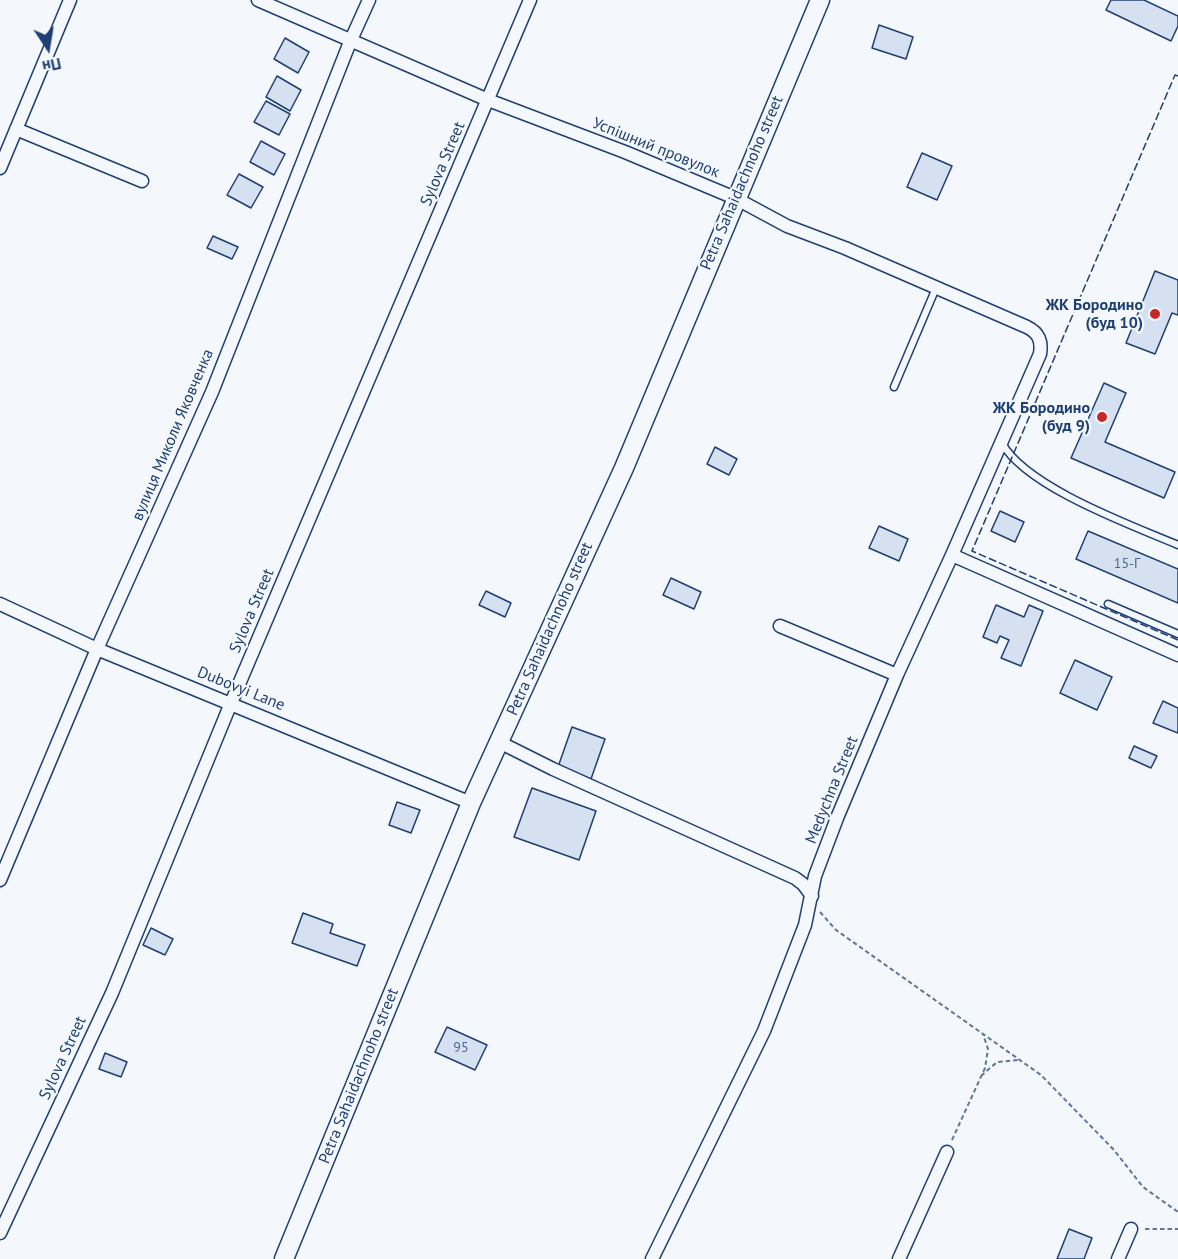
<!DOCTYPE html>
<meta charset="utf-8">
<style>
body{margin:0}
#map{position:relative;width:1178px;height:1259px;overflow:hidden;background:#f4f7fb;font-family:"PT Sans",sans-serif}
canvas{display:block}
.north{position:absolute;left:18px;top:18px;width:60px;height:60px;-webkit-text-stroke:4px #f4f7fb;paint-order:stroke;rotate:168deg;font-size:16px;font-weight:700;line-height:24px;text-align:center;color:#1d3f73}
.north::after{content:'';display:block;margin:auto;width:21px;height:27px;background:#1d3f73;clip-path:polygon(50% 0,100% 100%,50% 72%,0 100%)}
</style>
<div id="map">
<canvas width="1178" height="1259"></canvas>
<div class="north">Пн</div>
</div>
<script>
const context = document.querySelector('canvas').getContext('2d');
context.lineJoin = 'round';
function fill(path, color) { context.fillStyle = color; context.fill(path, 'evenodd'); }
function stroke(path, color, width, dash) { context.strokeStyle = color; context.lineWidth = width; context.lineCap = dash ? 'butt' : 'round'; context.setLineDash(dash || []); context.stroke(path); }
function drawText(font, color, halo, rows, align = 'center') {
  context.font = font + ' "PT Sans",sans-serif'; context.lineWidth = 4.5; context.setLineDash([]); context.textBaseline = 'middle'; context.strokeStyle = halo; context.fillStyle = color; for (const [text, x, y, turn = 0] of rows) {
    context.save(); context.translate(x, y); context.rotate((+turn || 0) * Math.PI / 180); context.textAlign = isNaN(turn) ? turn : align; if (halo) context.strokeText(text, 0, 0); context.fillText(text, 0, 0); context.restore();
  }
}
const building = new Path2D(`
 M1111 0H1144L1178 16V26L1171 41 1106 10Z
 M879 25 913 37 906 59 872 48Z
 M285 38 309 52 298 73 274 59Z
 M277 76 301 90 290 111 266 97Z
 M266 101 290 114 279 135 254 122Z
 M261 141 285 154 274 175 250 162Z
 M922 153 952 166 937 200 907 187Z
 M239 174 263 187 251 208 227 195Z
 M213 236 238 247 232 259 207 248Z
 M1155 271 1178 280V315L1172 313 1155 354 1126 343Z
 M1104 383 1126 393 1105 442 1175 472 1164 498 1071 458Z
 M715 447 737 459 729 475 707 464Z
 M1000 511 1024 522 1015 542 991 531Z
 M879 526 908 539 899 561 869 548Z
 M1088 531 1178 569V603L1076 559Z
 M671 578 701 592 694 609 663 595Z
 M486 591 511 603 505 617 479 605Z
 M996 605 1024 617 1029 605 1043 611 1021 666 1001 658 1009 640 1000 636 997 643 983 637Z
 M1075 660 1112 677 1097 710 1060 693Z
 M1163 701 1178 708V733L1153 723Z
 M572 727 605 739 591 779 558 767Z
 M1134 746 1157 756 1151 768 1129 758Z
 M532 788 596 811 579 860 514 837Z
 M397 802 420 810 411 833 389 825Z
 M303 913 333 924 330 933 365 945 357 966 292 943Z
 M151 928 173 939 165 955 143 945Z
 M447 1027 487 1045 475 1070 435 1052Z
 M105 1053 127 1062 121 1077 99 1069Z
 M1069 1229 1092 1238 1084 1259H1057Z`);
const path = new Path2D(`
 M820 912 836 930 1041 1075 1114 1150 1143 1187 1178 1212
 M981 1076 997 1062 1018 1060
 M952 1140 985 1068 988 1049 983 1034
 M1145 1229H1178`);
const lane = new Path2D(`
 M894 387 936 288
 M1002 443C1026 487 1131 525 1178 545
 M1108 604 1178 634`);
const street = new Path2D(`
 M258 0 488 100 625 152 735 198 787 226 845 248 1027 327C1039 333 1042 341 1040 354L952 555 897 675 837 818 815 876 805 925 764 1031 652 1259
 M16 129 142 181
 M0 168 70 0
 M952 555 1178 655
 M0 604 97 649 471 803
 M780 626 897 675
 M499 742 553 769 795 878 803 884 812 896
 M0 880 97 649 212 392 350 42 369 0
 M0 1233 112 993 231 703 530 0
 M899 1259 947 1152
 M1118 1259 1131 1229`);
const secondary = new Path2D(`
 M284 1259 471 803 624 468 820 0`);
const fence = new Path2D(`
 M1178 76 1175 75 972 551 1178 640`);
const markers = [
 [1155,314,6,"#c62828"],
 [1102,417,6,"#c62828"]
];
const numberNames = [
 ["15-Г",1127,564],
 ["95",461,1048]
];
const streetNames = [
 ["Успішний провулок",656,148,22],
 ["Sylova Street",443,164,-67],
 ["Petra Sahaidachnoho street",742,183,-67],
 ["вулиця Миколи Яковченка",173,435,-67],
 ["Sylova Street",252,611,-67],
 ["Petra Sahaidachnoho street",550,629,-66],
 ["Dubovyi Lane",241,689,22],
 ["Medychna Street",832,790,-68],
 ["Sylova Street",63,1058,-65],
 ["Petra Sahaidachnoho street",359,1076,-68]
];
const poiNames = [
 ["ЖК Бородино",1143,305],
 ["(буд 10)",1143,323],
 ["ЖК Бородино",1090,408],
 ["(буд 9)",1090,426]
];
fill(building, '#d5e0f0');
stroke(building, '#1d3f73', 1.5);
stroke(lane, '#1d3f73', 9);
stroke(street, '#1d3f73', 15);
stroke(secondary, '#1d3f73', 21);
stroke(path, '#5e769c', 2, [4.5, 3]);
stroke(lane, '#f4f7fb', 6);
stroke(street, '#f4f7fb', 12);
stroke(secondary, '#f4f7fb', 18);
stroke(fence, '#1d3f73', 1.5, [8, 3]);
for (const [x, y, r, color] of markers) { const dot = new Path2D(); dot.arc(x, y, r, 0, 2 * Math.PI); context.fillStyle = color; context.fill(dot); stroke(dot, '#f4f7fb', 2); }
drawText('14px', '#4b6792', null, numberNames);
drawText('16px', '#1d3f73', '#f4f7fb', streetNames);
drawText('bold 16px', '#1d3f73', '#f4f7fb', poiNames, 'right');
</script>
